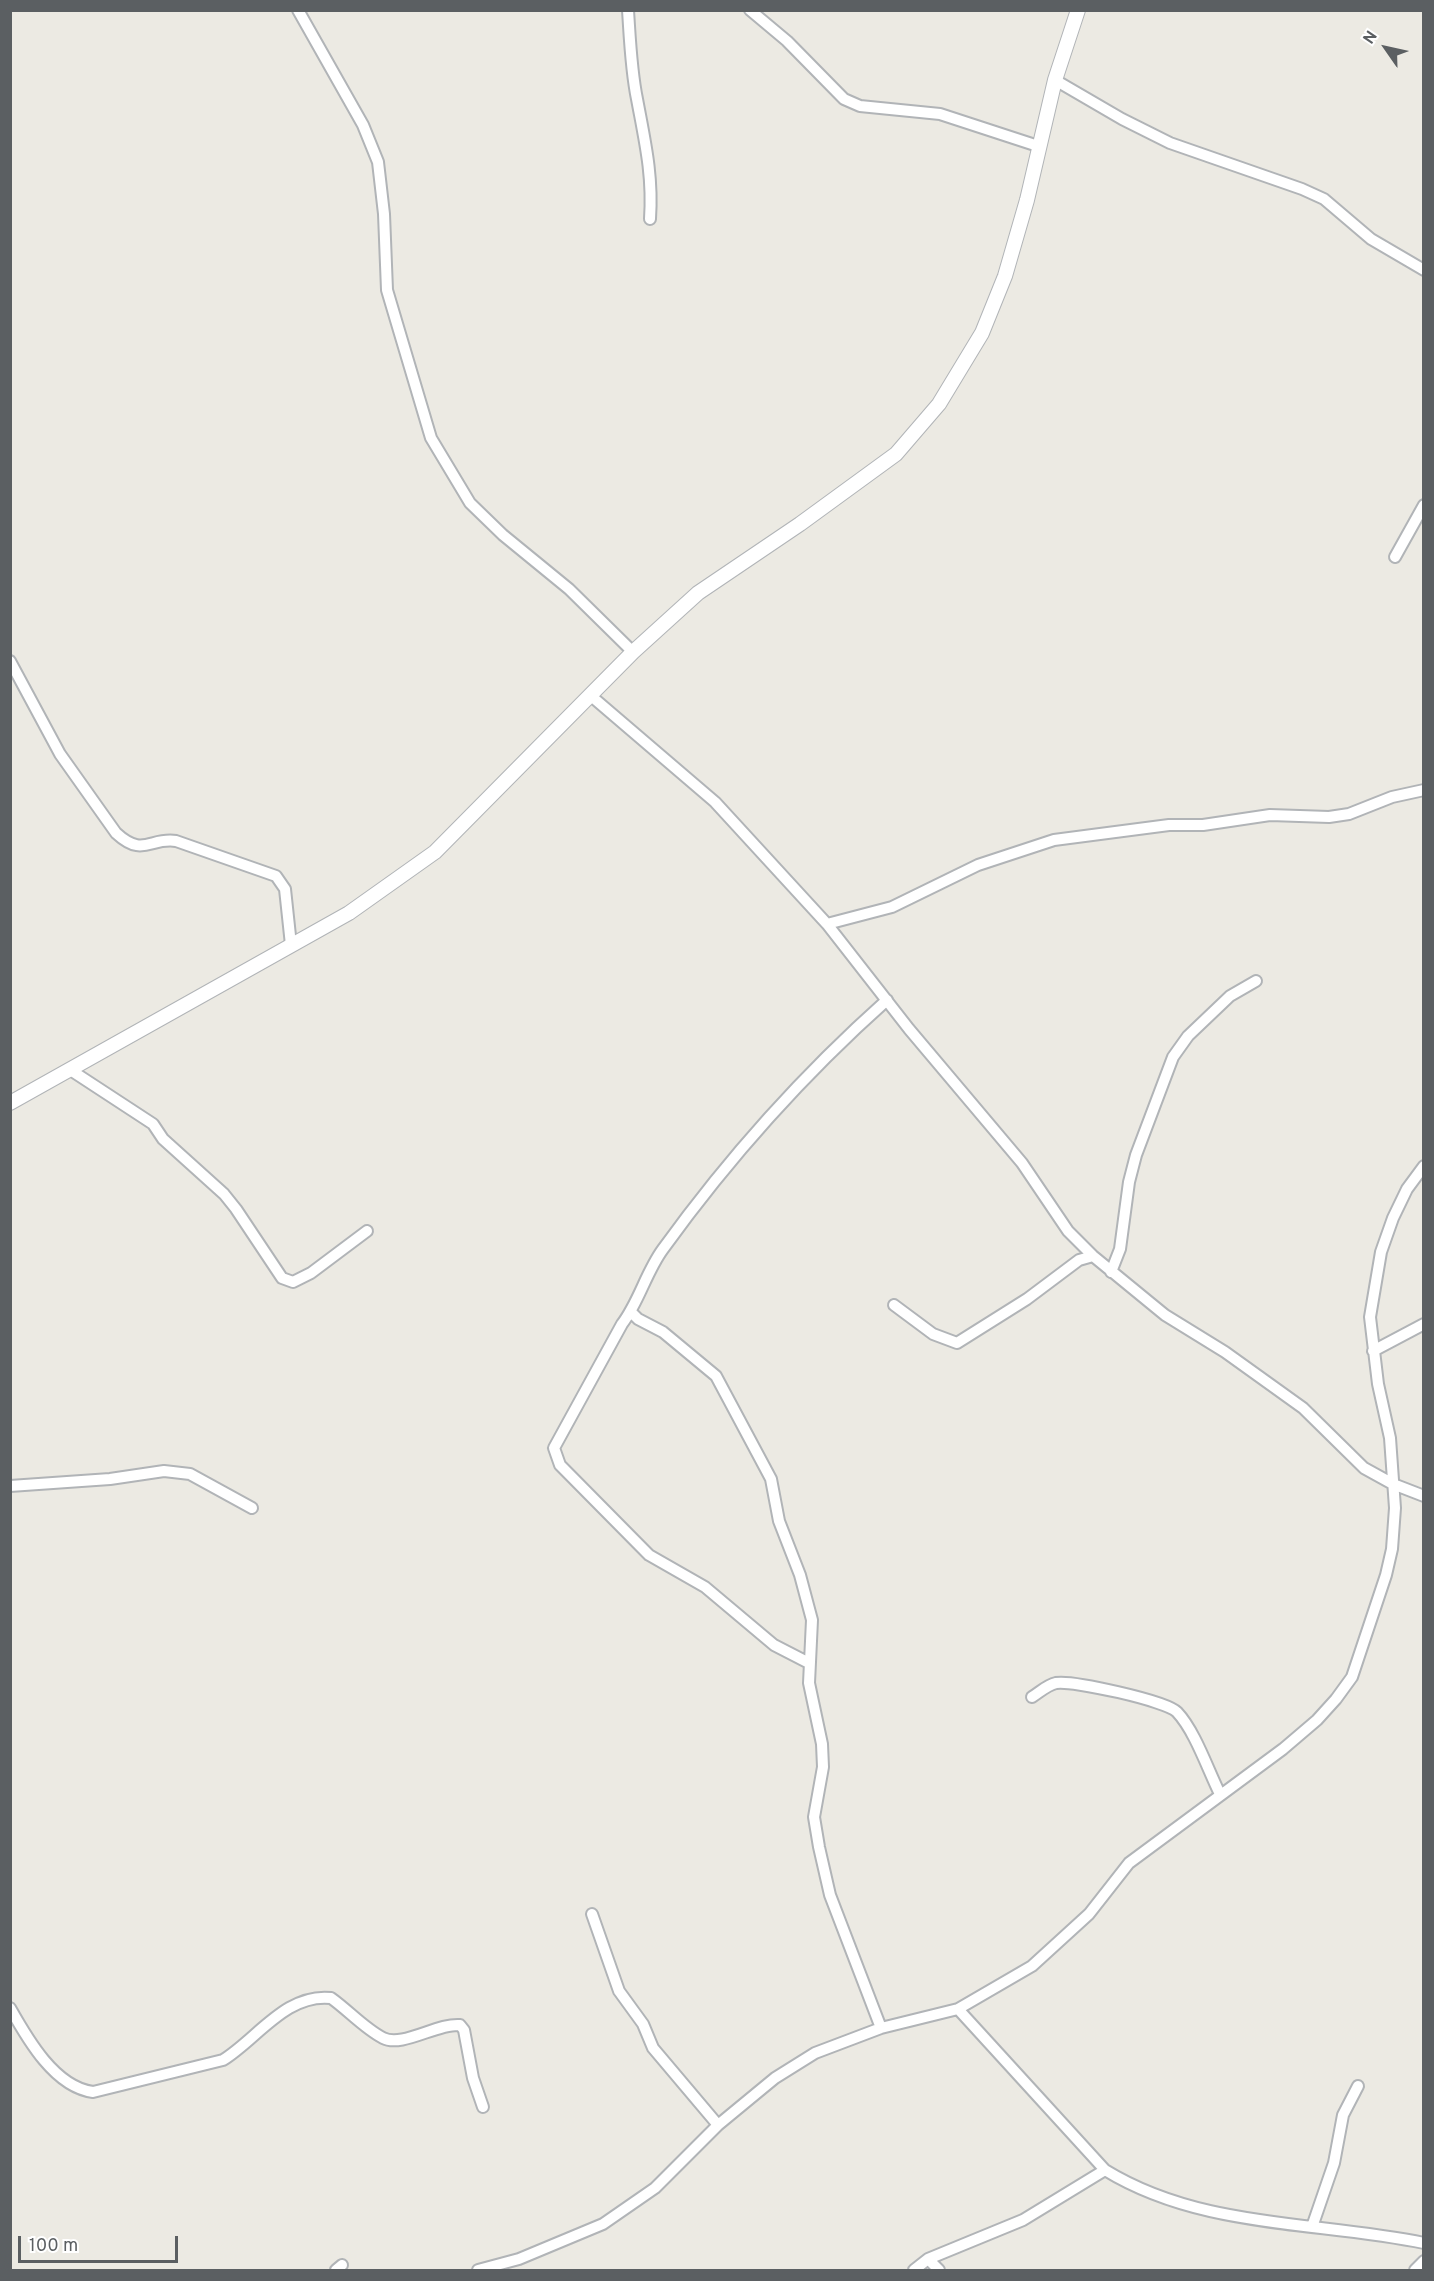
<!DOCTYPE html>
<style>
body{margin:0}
#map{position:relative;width:1434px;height:2281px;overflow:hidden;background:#eceae3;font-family:Overpass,sans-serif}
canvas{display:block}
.frame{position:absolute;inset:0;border:12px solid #5b5f62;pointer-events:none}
.north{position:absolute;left:1356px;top:18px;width:60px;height:60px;-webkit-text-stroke:4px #fff;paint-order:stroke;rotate:304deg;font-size:16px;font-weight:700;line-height:24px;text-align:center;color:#5b5f62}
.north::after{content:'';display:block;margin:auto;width:21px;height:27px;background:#5b5f62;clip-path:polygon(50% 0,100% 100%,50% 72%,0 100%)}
.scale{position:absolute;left:18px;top:2236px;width:160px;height:27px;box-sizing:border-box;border:3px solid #5b5f62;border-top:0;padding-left:8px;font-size:18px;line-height:21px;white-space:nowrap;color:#5b5f62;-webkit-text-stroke:4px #fff;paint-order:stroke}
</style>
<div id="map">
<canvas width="1434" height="2281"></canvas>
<div class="frame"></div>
<div class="north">N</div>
<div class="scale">100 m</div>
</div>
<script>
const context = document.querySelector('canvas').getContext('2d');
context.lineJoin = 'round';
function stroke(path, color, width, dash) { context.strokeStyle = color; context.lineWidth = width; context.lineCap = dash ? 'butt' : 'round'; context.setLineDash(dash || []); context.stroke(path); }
const minor = new Path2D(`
 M298 10 363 125 378 162 384 214 387 290 431 438 470 503 503 535 569 589 633 652
 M628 10C630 40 631 70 637 99 645 142 653 175 650 219
 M750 10 787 41 844 99 860 106 940 114 1038 146
 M1055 80 1122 119 1170 143 1302 189 1324 199 1371 239 1424 270
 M1395 557 1424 505
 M10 661 60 754 116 833C143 858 150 837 176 841L276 876 285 889 291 945
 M590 695 715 802 827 924 909 1029 1022 1163 1068 1231 1093 1256 1165 1315 1225 1352 1303 1408 1364 1468 1393 1484 1424 1496
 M827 924 892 907 978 865 1054 840 1169 825H1203L1270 815 1329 817 1349 814 1392 797 1424 790
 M72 1071 153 1124 163 1139 224 1194 236 1209 282 1278 293 1282 311 1273 367 1231
 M1111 1272 1120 1249 1129 1182 1136 1155 1173 1057 1188 1036 1230 996 1256 981
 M894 1305 933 1334 957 1343 1027 1299 1079 1260 1093 1256
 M632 1313 638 1319 663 1332 716 1376 771 1479 779 1521 800 1575 812 1620 809 1683 822 1744 823 1767 814 1817 819 1847 830 1895 881 2028
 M1373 1351 1424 1324
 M10 1486 110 1479 164 1471 190 1474 252 1508
 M809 1663 774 1645 705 1587 649 1555 560 1465 554 1448 622 1324C639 1302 646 1272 663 1249 728 1159 804 1074 887 1000
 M1032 1697C1040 1692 1047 1685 1056 1683 1072 1680 1167 1701 1177 1712 1195 1731 1208 1770 1220 1794
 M592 1914 619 1991 643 2024 653 2048 718 2125
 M10 2008C28 2040 55 2087 93 2092L223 2060C257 2039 286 1993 331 1998 348 2010 365 2029 383 2038 402 2048 437 2023 460 2025L464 2030 473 2078 483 2107
 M958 2009 1105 2170C1201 2229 1317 2221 1424 2243
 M1312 2227 1334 2163 1343 2115 1358 2086
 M928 2259 939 2270
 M336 2270 342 2265
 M478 2270 519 2259 603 2224 655 2188 718 2125 775 2078 815 2053 881 2028 958 2009 1032 1966 1089 1914 1129 1863 1283 1749 1317 1720 1336 1699 1352 1677 1386 1575 1392 1549 1395 1508 1390 1438 1378 1384 1370 1317 1381 1252 1393 1218 1407 1189 1424 1166
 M914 2270 928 2259 1023 2220 1105 2170
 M1415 2270 1424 2261`);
const tertiary = new Path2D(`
 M10 1103 349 913 435 852 633 652 698 593 800 524 896 454 939 404 982 333 1005 276 1027 200 1055 80 1078 10`);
stroke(minor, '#b1b4b7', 14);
stroke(tertiary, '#b1b4b7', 16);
stroke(minor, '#fff', 10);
stroke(tertiary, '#fff', 14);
</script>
